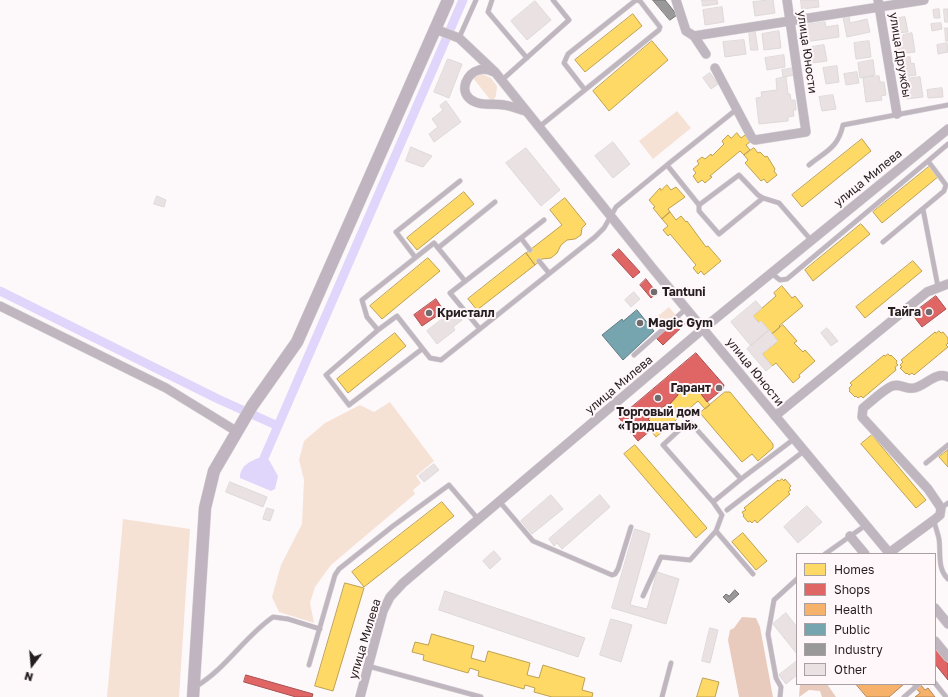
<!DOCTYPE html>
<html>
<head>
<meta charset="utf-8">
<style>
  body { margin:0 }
  #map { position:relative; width:948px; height:697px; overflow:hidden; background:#fdf9fb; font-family:"Golos Text",sans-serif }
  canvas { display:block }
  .legend { position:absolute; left:796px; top:553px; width:140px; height:132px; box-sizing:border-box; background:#fff7fa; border:1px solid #a8a0a3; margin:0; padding:5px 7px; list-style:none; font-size:12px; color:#251e20 }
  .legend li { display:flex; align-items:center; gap:8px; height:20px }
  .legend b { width:20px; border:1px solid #a8a0a3 }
  .north { position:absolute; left:12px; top:645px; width:40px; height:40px; -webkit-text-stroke:3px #fff7fa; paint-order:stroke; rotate:196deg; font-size:11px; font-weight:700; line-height:16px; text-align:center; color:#251e20 }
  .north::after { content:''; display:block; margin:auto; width:14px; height:18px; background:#251e20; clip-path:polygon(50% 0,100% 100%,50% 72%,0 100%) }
</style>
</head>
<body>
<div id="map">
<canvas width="948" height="697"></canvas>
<ul class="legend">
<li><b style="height:11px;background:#ffd966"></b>Homes</li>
<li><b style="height:11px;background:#e06666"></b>Shops</li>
<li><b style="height:11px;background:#f6b26b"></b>Health</li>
<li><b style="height:11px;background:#76a5af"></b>Public</li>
<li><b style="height:11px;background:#999"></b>Industry</li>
<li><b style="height:11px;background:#e9e1e2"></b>Other</li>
</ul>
<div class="north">N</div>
</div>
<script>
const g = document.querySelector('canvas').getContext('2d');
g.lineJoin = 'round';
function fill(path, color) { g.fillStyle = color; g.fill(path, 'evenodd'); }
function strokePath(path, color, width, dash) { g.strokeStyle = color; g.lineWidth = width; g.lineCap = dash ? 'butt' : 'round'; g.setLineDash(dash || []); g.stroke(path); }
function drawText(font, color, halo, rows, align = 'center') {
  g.font = font + ' "Golos Text",sans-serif'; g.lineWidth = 4; g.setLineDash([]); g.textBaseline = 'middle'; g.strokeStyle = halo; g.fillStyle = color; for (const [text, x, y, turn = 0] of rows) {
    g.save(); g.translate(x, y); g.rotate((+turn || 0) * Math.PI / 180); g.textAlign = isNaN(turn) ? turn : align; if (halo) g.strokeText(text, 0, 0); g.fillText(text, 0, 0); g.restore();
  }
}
fill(new Path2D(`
  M482,74L491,78L497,86L496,96L492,102L473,78Z
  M677,111L691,128L653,159L639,141Z
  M669,307L677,317L666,326L658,316Z
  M390,402L434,461L416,476L421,483L413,490L415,494L331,565L315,587L310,603L314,623L279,612L272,597L281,565L302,524L304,480L299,460L304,441L325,423L360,405L374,412Z
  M123,519L190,529L179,697H107Z`), '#f6e1d5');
fill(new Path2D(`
  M742,617L756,618L760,627L773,697H739L728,640L730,630L734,628Z
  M800,684H827L836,697H822L820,691L809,690L799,697Z`), '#e8cbbc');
fill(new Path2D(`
  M261,457L269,460L278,476L275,489L271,491L240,478C240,465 251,461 261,457Z`), '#e0d5fa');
const homes = new Path2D(`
  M633,14L642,26L585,72L575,60Z
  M652,41L668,60L609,111L593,91Z
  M737,133L741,138L745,135L750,142L746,145L750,150L744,155L740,151L710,176L712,177L705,183L702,180L698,183L693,176L696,173L693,169L699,164L697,161L702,157L705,159L711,154L712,156L724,144L722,141L728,135L731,138Z
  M862,139L871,151L802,207L792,195Z
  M754,148L758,153L760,152L765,157L767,156L775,169L774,171L777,175L767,183L764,179L761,181L745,163L748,160L744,155Z
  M930,166L939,176L882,223L873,212Z
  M667,185L671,190L676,187L685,197L668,209L670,212L662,219L653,208L655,207L649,200L660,188L661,190Z
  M464,192L474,204L417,250L407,238Z
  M565,198L586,224L582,228L581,235L575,239L567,240L561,245L557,253L551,258L542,259L535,265L526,253L562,225L550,210Z
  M670,212L676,220L681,216L686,222L687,221L706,247L708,246L721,261L704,275L701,271L698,274L693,268L696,265L670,234L668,236L663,230L668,226L662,219Z
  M861,224L870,234L813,281L805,270Z
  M526,253L535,265L477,310L468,299Z
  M428,258L440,271L382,319L370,306Z
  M913,261L922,271L865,318L856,307Z
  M782,286L792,298L795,296L803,306L779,326L780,327L772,334L761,321L759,323L753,316L776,296L774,293Z
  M783,325L797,341L794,343L803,352L805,350L815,361L799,375L800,377L793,383L776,363L772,366L762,354L778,341L772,334Z
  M939,331L941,333L943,332L948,338V343L946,345L948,347L914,375L912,373L909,375L907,373L906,374L900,368L902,367L900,365L903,362L901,360L935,332L936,333Z
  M395,333L406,346L348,393L337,379Z
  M888,354L890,356L891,355L897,361L896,363L898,365L895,367L896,370L863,398L861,396L858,398L856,396L855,397L849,391L850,390L849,388L852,385L850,383L884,355L885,356Z
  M690,385L696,391L698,390L710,405L705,409L698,401L656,437L648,427L652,423L648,419L653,415L651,413L658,407L660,409L667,404L668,406L678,395L677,393Z
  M725,392H730L773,444V448L758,461L752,454L742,462L700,413Z
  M872,435L926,500L916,508L861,444Z
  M635,445L707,528L696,538L624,454Z
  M948,450V467L939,457Z
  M782,479L784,481L785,479L791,486L789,488L791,490L788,492L790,494L757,523L755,520L752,523L750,521L748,522L743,516L744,515L742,512L746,510L744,508L778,480L779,481Z
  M442,502L454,516L364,587L352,572Z
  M743,533L767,561L756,570L732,542Z
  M345,583L364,588L333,691L315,686Z
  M432,634L474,646L471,658L485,662L488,651L530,663L527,675L539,678L543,665L585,678L582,690L593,693L592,697H552L534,692L535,688L525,685L524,689L478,676L479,671L470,668L468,673L423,660L424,655L412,652L415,642L428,645Z
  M703,678L719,682L715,697H697Z`);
fill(homes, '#ffd966');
strokePath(homes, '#bea151', 1);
const shops = new Path2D(`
  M619,249L640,272L633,278L612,255Z
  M646,279L657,293L651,298L640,285Z
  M936,296L946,309L922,327L912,314Z
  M436,299L444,311L422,326L414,315Z
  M679,317L685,324L663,345L656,338Z
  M696,353L724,385L723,389L707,402L698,390L696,391L690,385L685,389L683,387L677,393L678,395L668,406L667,404L660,409L658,407L651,413L653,415L648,419L652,423L648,427L651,430L638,441L619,418Z
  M935,648L948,664V680L935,664Z
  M246,675L313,694L312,697H296L244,682Z`);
fill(shops, '#e06666');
strokePath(shops, '#a85051', 1);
const health = new Path2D(`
  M856,684H904L889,697H867Z
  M912,684H920L925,690L928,688L935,697H915L920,693Z`);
fill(health, '#f6b26b');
strokePath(health, '#b78654', 1);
const public = new Path2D(`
  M637,310L654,331L623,360L602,335L622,319L623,321Z`);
fill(public, '#76a5af');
strokePath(public, '#5e7c84', 1);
const industry = new Path2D(`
  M653,0H665L677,15L670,20Z
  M735,590L739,594L729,603L723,597L726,594L729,596Z`);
fill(industry, '#999');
strokePath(industry, '#767475', 1);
strokePath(new Path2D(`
  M0,291L218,399L278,426
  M264,458L463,0`), '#e0d5fa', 9);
const building = new Path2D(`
  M702,0H717L718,4L703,6Z
  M773,0L775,13L755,16L753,2Z
  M801,0H818L819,7L802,9Z
  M535,1L551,20L527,40L511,21Z
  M722,7L724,22L705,25L703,10Z
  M939,9L940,18H934L933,10Z
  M944,9H948V22H945Z
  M849,16L850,23L867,19L870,32L847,37L843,17Z
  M905,17L908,32L895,33L892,19Z
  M825,22L826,27L838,25L839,37L805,42L804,32H807L806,25Z
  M941,23L942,29L932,31L931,24Z
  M945,28H948V41H946Z
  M749,31H755L758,50H751Z
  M779,31L781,48L764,50L762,34Z
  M912,33L915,52L898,54L896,39L903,38V35Z
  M744,40L746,54L725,57L723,42Z
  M869,41L871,57L856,59L854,43Z
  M947,43L948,52L938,54L937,45Z
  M824,45L827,61L812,63L810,50L812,49V47Z
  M784,55L785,67L767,70L765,58Z
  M910,57L911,64L914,63L916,75L903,77L901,58Z
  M448,59L462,64L449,98L434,92Z
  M873,60L875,75L860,78L858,63Z
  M837,66L839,82L826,84L823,68Z
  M794,68L795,75L783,77L782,70Z
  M857,72L859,83L846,85L844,74Z
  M710,73L718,84L711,89L703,78Z
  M879,76L880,82H884L886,95L881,96L882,100L866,102L863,78Z
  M786,77L788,94H790L791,100H795L796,110H793L794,116L788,117V121L759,124L756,98L762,97L761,92L777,90L776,79Z
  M920,77L923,97L907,99L905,79Z
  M942,88L943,97L928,98L927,90Z
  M833,95L836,109L822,111L819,97Z
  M446,101L461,122L434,142L429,134L438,127L432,119L443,110L440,106Z
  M613,142L630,164L613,178L595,156Z
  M411,147L432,156L423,167L406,161Z
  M526,148L560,190L541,206L506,163Z
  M157,196L166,200L164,207L154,204Z
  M634,292L640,299L631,307L625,300Z
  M756,301L762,308L753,316L759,323L761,321L769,330L751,346L731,322Z
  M454,310L462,320L453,327L455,330L437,344L427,331Z
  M827,328L838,341L831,346L821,333Z
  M769,330L778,341L762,354L772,366L766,371L747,349Z
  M434,464L439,470L424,482L419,476Z
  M230,482L267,497L263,507L226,492Z
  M551,495L563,509L532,534L521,521Z
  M600,495L610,507L562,549L557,543L554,546L549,539Z
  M807,506L822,522L798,543L784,527Z
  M267,508L274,510L270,521L263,519Z
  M635,529L650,534L630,605L647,609L657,572L679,579L666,624L612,608Z
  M494,551L501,559L490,569L483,561Z
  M445,591L585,638L578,657L439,610Z
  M786,613L797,627V654L773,624Z
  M611,619L632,625L621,662L600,655Z
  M710,628L718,630L710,663L702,661Z
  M797,661V675L786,684L779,675Z`);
fill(building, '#e9e1e2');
strokePath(building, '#ded9d9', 1);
const lane = new Path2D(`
  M492,0L488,12L527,58
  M459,38L476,0
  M502,80L569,20L553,0
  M585,90L564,63L568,54L636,0
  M539,127L659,30L660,27L640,1L636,0
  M928,161L948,144
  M667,165L737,109
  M809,165C826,151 838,148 843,125L948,105
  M699,205V211L719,234L763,198
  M923,209L938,287
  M521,238L544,220
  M438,248L495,202
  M415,257L396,232L460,181
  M539,261L549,273
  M771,273L780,280L787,279L928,161L946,185L944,191L883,242
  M479,328L450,293L521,238L530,250
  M378,330L367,317L362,300L434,243L465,281
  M422,349L349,405L326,375L378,330L397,316L430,358L441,360L595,237L604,228L616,207L667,165L699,205L739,175L758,195L763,198L779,203L811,240
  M634,355L687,308
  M926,463L948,445
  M741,479L689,421L663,445L713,502L741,479L794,439
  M499,501L533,541L612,575L615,574L618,569L631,527
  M713,502L722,515L716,531L753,574
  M941,508L948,503
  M727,510L804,451
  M934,520C935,527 938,533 939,539C941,553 937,569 948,579
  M825,554L866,525
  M643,596L661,557L690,560L716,531
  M309,665L335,575L339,569L393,526L449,485L478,519
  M368,666L481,697
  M935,683L946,697
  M195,687C226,669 244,637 273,617L288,619L320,629
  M662,697L671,663
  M780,697L781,687L776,678L768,634L774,600L797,579
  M904,697L919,684`);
const street = new Path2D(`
  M676,0L686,31L694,36L706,54
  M878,0L897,114
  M435,29L459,38L495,72L654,270L890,554
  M694,36L924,0
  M715,68L752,138L755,140L806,132L787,0
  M494,72C490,70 484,68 479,70C467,73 459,90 470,99C480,107 493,103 504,105C511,106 519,109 525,111
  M0,306L166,388L236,431
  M775,416L927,292L948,284
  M850,536L865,554
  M889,553L934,520L940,515L941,508L928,489L862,417L863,408C872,401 881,392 890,387C899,382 906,390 914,388C926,386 935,371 948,377
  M935,608L948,624
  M935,641L948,657
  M360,697L383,611L390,597L403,583L704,328L948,129`);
const secondary = new Path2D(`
  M193,697L205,508L214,471L252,406L297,342L448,0`);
strokePath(lane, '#dad7d8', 5.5);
strokePath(street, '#dad7d8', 10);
strokePath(secondary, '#dad7d8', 13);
strokePath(lane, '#c0b6c0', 4.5);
strokePath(street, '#c0b6c0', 9);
strokePath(secondary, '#bfb4bf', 12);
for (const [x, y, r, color] of [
  [654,292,4,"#716b6d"],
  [929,312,4,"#716b6d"],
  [429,313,4,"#716b6d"],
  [640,323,4,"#716b6d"],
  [719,388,4,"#716b6d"],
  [658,398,4,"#716b6d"]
]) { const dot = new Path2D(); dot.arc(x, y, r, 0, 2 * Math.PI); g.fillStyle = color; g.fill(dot); strokePath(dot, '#fff7fa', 1.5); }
drawText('12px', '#251e20', '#fff7fa', [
  ["улица Юности",807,52,82],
  ["улица Дружбы",900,55,81],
  ["улица Милева",868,178,-39],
  ["улица Юности",755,372,51],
  ["улица Милева",619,385,-40],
  ["улица Милева",365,639,-73]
]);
drawText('bold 12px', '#251e20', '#fff7fa', [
  ["Tantuni",662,292],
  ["Тайга",921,312,"right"],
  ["Кристалл",437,313],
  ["Magic Gym",648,323],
  ["Гарант",711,388,"right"],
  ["Торговый дом",658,412,"center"],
  ["«Тридцатый»",658,426,"center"]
], 'left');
</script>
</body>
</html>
